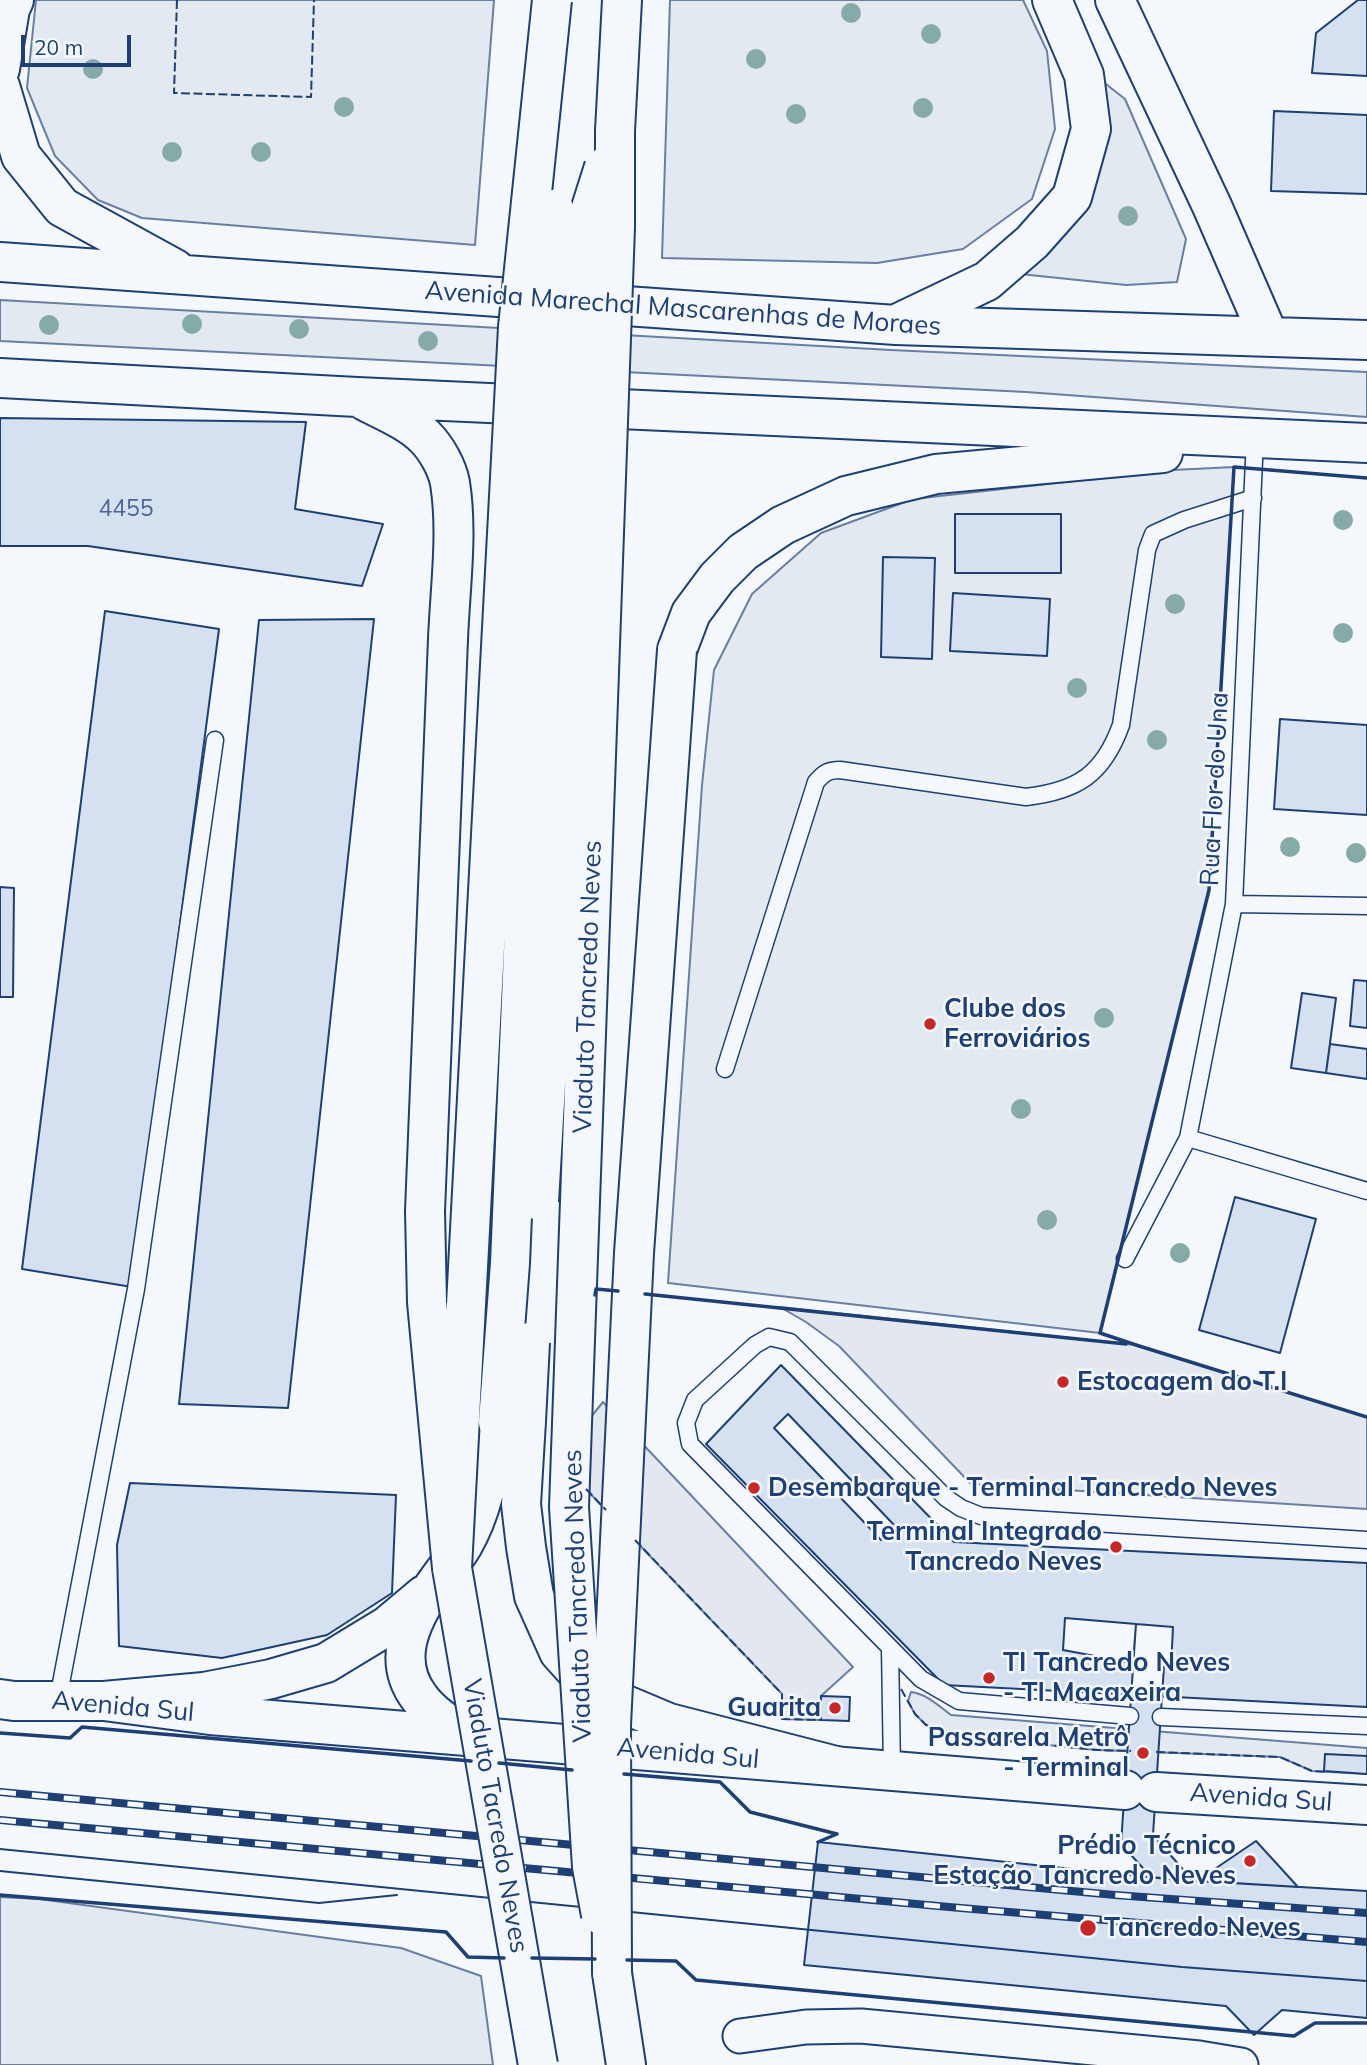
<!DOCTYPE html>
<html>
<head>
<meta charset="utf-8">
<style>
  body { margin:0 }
  #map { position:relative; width:1367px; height:2065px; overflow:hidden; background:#f4f7fb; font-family:Mulish,sans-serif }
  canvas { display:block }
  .scale { position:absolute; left:21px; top:35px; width:110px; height:32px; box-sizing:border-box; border:4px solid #1d3f73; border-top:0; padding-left:9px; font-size:21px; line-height:24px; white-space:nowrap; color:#1d3f73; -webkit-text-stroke:5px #f4f7fb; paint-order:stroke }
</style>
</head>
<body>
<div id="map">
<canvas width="1367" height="2065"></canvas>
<div class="scale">20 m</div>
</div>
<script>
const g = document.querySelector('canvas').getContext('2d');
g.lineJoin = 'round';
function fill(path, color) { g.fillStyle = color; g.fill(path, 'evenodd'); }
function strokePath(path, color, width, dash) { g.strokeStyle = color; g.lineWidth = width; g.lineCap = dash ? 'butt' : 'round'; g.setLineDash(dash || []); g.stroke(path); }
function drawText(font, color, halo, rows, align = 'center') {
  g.font = font + ' Mulish,sans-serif'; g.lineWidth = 5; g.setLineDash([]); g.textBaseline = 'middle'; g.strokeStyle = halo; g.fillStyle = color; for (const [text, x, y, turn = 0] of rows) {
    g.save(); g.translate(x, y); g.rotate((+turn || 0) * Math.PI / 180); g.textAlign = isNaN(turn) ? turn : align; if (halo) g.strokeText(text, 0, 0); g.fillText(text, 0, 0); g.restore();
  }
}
const green = new Path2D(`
  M36,0H494L475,245L142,218L98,200L55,156L27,88Z
  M670,0H1023L1047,51L1055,129L1032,199L963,249L877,263L662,258Z
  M1102,81L1125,99L1186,239L1177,282L1126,285L1020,274Z
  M0,300L891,350L1367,372V417L1026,392L0,341Z
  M1234,467L1209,890L1100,1333L668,1283L702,785L714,670L752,594L821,533L913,499L1173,470Z
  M911,1692C927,1694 939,1706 951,1715L1367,1748V1774L1312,1771L1280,1757L1097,1750L959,1736L926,1725L915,1714L908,1701Z
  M0,1897L39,1899L401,1948L481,1976L493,2065H0Z`);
fill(green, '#e3e9f0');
strokePath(green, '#687fa3', 2);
const parking = new Path2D(`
  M780,1307L1136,1345L1367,1417V1509L971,1484L839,1346L806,1322Z
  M603,1402L853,1667L821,1696V1720L782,1719V1694L557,1459Z`);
fill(parking, '#e3e8f0');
strokePath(parking, '#687fa3', 2);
const building = new Path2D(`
  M1358,0H1367V76L1312,73L1316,33Z
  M1274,111L1367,115V194L1271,191Z
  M0,418L306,422L295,509L383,524L362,586L88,546H0Z
  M955,514H1061V573H955Z
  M883,557L935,558L932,659L881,657Z
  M953,593L1050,599L1047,656L950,651Z
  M105,611L219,629L132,1287L22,1269Z
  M374,619L288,1408L179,1404L259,620Z
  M1280,719L1367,725V815L1274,809Z
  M0,887L14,888L13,997H0Z
  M1354,980L1367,981V1028L1350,1026Z
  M1302,993L1336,998L1326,1073L1291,1068Z
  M1330,1044L1367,1049V1079L1326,1073Z
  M1235,1197L1316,1219L1280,1353L1199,1330Z
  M781,1365L954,1542L1367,1563V1707L944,1685L706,1444Z
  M788,1414L895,1526L881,1540L774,1428Z
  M130,1483L396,1495L392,1593L327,1635L222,1658L119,1646L117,1545Z
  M1065,1618L1136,1624L1133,1663L1063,1650Z
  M1136,1624L1173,1627L1171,1667L1164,1666L1153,1835L1193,1881L1151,1877L1121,1844Z
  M821,1696L850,1697L849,1721L821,1720Z
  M1325,1754L1367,1756V1774L1324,1771Z
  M1256,1841L1298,1887L1197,1881Z
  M818,1842L1167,1879L1367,1891V2018L1282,2010L1254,2035L1226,2006L804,1965Z`);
fill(building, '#d5e0f0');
strokePath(building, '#1d3f73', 2);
const lane = new Path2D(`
  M1234,904L1367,906
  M725,1069L816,782C824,773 828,770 840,770L1026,797C1077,791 1103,775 1121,725L1147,550L1153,534L1184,520L1253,498
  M1188,1138L1367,1191
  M1125,1259L1188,1138L1234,904L1255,438
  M890,1648L892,1771
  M58,1699L136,1289L215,740
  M1130,1716L959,1701L921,1679L690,1444L686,1423L695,1400L755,1345L769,1337L790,1342L946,1498L961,1508L981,1516L1367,1540
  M1161,1717L1367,1726`);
const street = new Path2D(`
  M740,2036L806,2027L861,2026L1199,2058L1241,2065`);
const secondary = new Path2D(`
  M0,1699L14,1701H104L210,1715L1125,1790
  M1156,1792L1367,1805`);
const primary = new Path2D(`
  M615,131L622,0
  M526,1421L521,1504L526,1547L534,1596L559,1652L595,1692L669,1723L836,1766
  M104,1701L204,1692L271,1679L326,1663L387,1626L424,1595
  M464,1735C448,1724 430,1713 419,1697C392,1661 410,1622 432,1589C442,1574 454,1560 463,1545C485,1507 490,1464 498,1422
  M612,1973L626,2065`);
const highway = new Path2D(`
  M1115,0L1212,206L1269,337
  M0,69L10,9L14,0
  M0,86L21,156L62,207L175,269
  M0,262L896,325L1367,340
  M901,322L987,281L1032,242L1072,197L1091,129L1084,75L1052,0
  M0,378L357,397L1367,443
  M365,401C384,411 409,421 425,437C436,448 447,467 450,483C458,533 450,589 448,639
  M677,650L691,613L717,578L743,552L783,525L846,496L936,474L1163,453`);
strokePath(lane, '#1d3f73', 19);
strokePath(street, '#1d3f73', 37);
strokePath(secondary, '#1d3f73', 42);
strokePath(primary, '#1d3f73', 42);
strokePath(highway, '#1d3f73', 42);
strokePath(lane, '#f4f7fb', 16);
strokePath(street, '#f4f7fb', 33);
strokePath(secondary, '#f4f7fb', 38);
strokePath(primary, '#f4f7fb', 38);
strokePath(highway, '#f4f7fb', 38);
strokePath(new Path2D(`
  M0,1849L1182,1967L1367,1981
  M0,1871L319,1903L397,1895`), '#1d3f73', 2);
const rail = new Path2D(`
  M0,1792L1115,1895L1367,1913
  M0,1820L949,1907L1367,1942`);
strokePath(rail, '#1d3f73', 8);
strokePath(rail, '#f4f7fb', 5, [16]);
const primaryBridge = new Path2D(`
  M539,1201L557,902L584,230L604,167
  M526,1421L530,1342
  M498,1422L510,1263L554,209
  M601,1915L592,1867L569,1507L615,227V131
  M538,2065L452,1568L518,327L552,0`);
const highwayBridge = new Path2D(`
  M448,639L425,1211L427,1302L452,1568
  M612,1973L611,1725L634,1253L677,650`);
strokePath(primaryBridge, '#1d3f73', 42, []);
strokePath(highwayBridge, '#1d3f73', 42, []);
strokePath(primaryBridge, '#f4f7fb', 38);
strokePath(highwayBridge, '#f4f7fb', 38);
strokePath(new Path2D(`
  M177,0L174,93L311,97L314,0
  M586,1489L606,1510
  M635,1540L782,1694V1719L821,1720V1717
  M901,1689L915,1714L926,1725L959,1736L1097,1750L1131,1751
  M1156,1752L1280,1757L1312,1771L1328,1772`), '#1d3f73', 2, [9, 3.5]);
strokePath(new Path2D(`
  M1367,478L1234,467L1209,890L1100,1333L1136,1345L1367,1417
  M645,1294L1126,1344
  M595,1295L596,1289L618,1291
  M0,1733L70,1738L82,1727L471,1761
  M499,1763L572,1770
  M624,1774L720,1782L750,1812L837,1834L818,1842
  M0,1895L446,1932L468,1957L504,1958
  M532,1958L595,1959
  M627,1960L676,1961L696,1980L1294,2036L1315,2023H1367`), '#1d3f73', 3.5);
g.fillStyle = '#86aba6';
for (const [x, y] of [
  [851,13],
  [931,34],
  [756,59],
  [93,69],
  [344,107],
  [923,108],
  [796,114],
  [172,152],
  [261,152],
  [1128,216],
  [192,324],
  [49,325],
  [299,329],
  [428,341],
  [1343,520],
  [1175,604],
  [1343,633],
  [1077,688],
  [1157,740],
  [1290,847],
  [1356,853],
  [1104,1018],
  [1021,1109],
  [1047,1220],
  [1180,1253]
]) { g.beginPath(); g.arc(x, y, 10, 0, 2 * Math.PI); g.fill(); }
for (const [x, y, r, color] of [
  [930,1024,7,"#c62828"],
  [1063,1382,7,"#c62828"],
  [754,1488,7,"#c62828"],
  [1116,1547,7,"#c62828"],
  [989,1678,7,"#c62828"],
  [835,1708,7,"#c62828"],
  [1143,1753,7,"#c62828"],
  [1250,1861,7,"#c62828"],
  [1088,1928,9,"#c62828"]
]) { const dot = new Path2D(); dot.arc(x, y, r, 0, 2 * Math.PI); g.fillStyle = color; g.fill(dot); strokePath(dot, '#f4f7fb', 2.5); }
drawText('23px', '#4b6792', null, [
  ["4455",126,509]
]);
drawText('26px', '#1d3f73', '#f4f7fb', [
  ["Avenida Marechal Mascarenhas de Moraes",683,309,4],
  ["Rua Flor do Una",1215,789,-87],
  ["Viaduto Tancredo Neves",588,987,-88],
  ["Viaduto Tancredo Neves",578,1596,-92],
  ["Avenida Sul",123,1707,5],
  ["Avenida Sul",688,1754,5],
  ["Avenida Sul",1261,1798,4],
  ["Viaduto Tacredo Neves",495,1816,80]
]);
drawText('bold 26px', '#1d3f73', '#f4f7fb', [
  ["Clube dos",944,1009],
  ["Ferroviários",944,1039],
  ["Estocagem do T.I",1077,1382],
  ["Desembarque - Terminal Tancredo Neves",768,1488],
  ["Terminal Integrado",1102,1532,"right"],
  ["Tancredo Neves",1102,1562,"right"],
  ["TI Tancredo Neves",1003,1663],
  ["- TI Macaxeira",1003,1693],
  ["Guarita",821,1708,"right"],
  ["Passarela Metrô",1129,1738,"right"],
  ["- Terminal",1129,1768,"right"],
  ["Prédio Técnico",1236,1846,"right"],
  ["Estação Tancredo Neves",1236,1876,"right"],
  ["Tancredo Neves",1104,1928]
], 'left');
</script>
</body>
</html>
